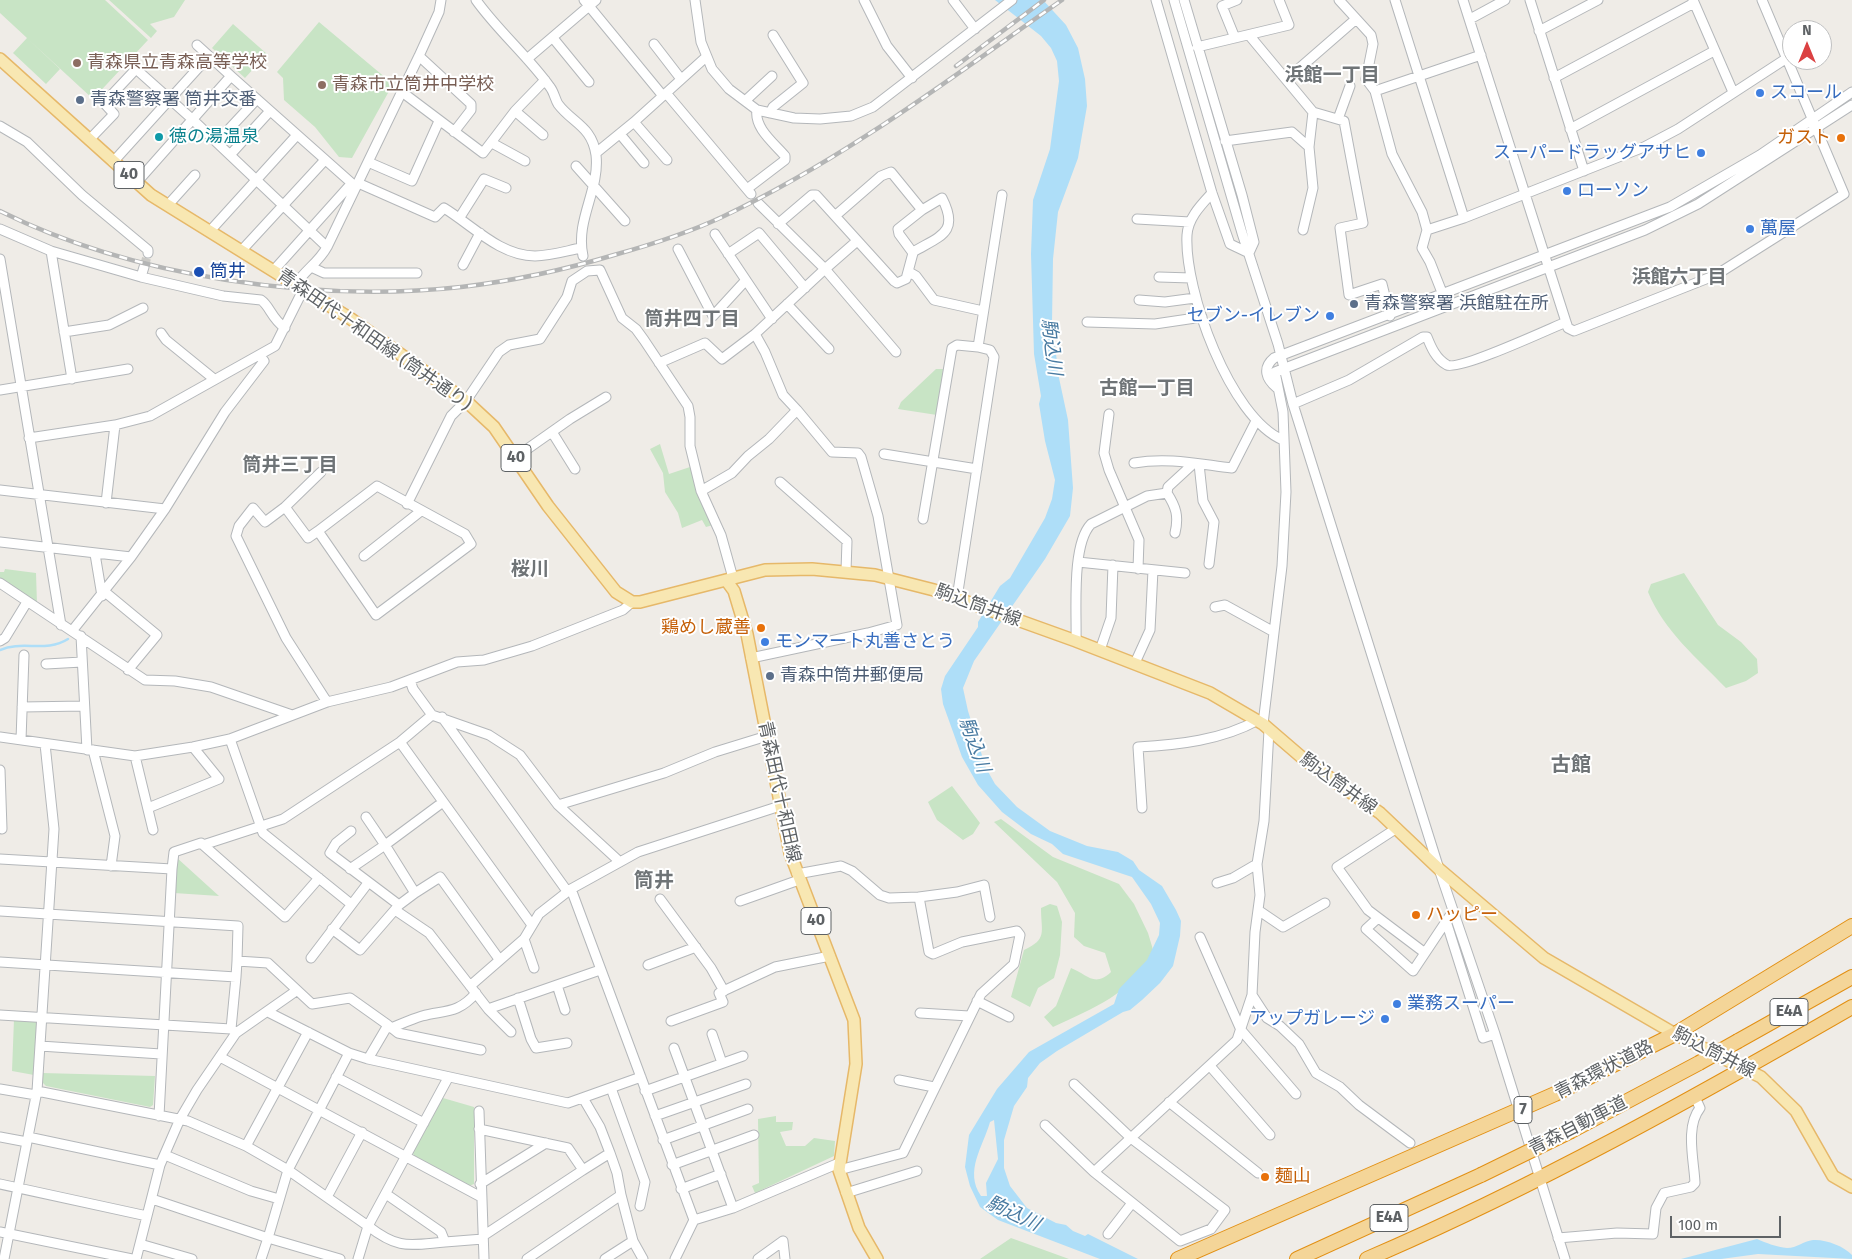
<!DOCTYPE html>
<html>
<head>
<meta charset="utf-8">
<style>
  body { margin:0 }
  #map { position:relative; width:1852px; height:1259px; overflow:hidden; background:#efece7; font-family:"Fira Sans",sans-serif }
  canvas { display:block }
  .north { position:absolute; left:1782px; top:20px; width:50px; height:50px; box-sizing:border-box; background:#fff; border:1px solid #bfc0c1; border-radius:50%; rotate:0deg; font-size:14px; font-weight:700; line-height:20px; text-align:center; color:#5e6265 }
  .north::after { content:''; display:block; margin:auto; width:18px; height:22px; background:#db4142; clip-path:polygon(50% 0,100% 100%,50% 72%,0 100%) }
  .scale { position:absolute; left:1670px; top:1216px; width:111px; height:22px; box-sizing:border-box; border:2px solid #5e6265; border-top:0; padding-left:6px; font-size:15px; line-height:18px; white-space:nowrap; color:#5e6265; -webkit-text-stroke:4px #fff; paint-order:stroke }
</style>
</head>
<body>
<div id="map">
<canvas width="1852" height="1259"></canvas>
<div class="north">N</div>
<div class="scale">100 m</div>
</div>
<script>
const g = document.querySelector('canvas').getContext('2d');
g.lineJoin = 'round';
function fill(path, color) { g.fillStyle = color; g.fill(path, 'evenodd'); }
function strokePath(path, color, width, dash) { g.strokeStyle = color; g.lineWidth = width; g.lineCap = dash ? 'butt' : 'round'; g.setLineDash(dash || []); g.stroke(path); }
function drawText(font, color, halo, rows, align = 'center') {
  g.font = font + ' "Fira Sans","Noto Sans JP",sans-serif'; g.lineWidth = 4; g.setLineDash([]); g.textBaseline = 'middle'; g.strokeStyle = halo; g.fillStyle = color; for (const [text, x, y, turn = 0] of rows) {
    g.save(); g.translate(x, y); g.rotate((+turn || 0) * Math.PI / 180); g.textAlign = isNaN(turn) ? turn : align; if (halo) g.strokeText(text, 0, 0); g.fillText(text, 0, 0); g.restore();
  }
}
fill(new Path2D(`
  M0,0H105L148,40L93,99L28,39L60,69L46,84L13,53L27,38L0,13Z
  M109,0H185L174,17L150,24L157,31L151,38Z
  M319,22L393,84L352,158L339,157L315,127L284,100L283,78L277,72Z
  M233,24L267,54L245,78L212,48Z
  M936,369H943L937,415L898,409L901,402Z
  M660,444L669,474L690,467L700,497L713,525L706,527L702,520L682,528L678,513L665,492L663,473L650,449Z
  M5,569L36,573L37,604L0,578V572H4Z
  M1684,573L1718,625L1741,642L1757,659L1758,673L1746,681L1726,688C1697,658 1664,631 1648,592L1651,584Z
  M952,786L980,823L973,834L963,840L937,820L928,802Z
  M1001,819L1053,857L1119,884L1134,904L1148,933L1154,953C1132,993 1094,1008 1053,1027L1044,1017L1056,1006L1071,968C1087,974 1094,988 1111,972L1105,953L1084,946L1074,937L1075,913L1057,882L994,822Z
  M176,857L219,896L174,893Z
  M1050,904L1057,906L1062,922L1060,955L1054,978L1038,988L1030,1007L1011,997L1024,950C1048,939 1041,932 1041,908Z
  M14,1019L34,1020L38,1024L34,1075L12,1071Z
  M42,1073L155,1076L153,1105L150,1107L46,1086L42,1082Z
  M443,1098L474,1107V1184L469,1186L414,1156L412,1151Z
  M776,1116V1122H793L792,1130L780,1132L786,1146H805L814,1138L835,1141L834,1156L755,1193L752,1186L759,1183L758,1119Z
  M1011,1238L1069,1259H980Z`), '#c8e4c5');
fill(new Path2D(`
  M995,0H1043L1066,25L1078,48L1085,79L1087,106L1078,158L1058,212L1053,259L1052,322L1059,378L1068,420L1073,488L1070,516L1045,559L974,661L963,688L968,711L986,768L995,784L1017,807L1050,831L1087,846L1118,852L1133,861L1139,870L1162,886L1176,910L1181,921L1180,936L1173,966L1160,983L1142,1000L1130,1010L1123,1012L1057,1051L1040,1063L1028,1078L1027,1087L1014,1106L1004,1140V1168L1010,1186L1027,1208L1056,1223L1066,1225L1073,1231L1085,1236L1088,1234L1138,1259H1100L998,1220L980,1207L970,1186L965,1167L969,1135L997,1089L1029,1052L1114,1004L1119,989L1147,960L1159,935L1160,923L1151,904L1132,877L1063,854L1052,844L1031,834L1002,812L978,785L962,757L943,704L941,689L945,676L978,627V622L1000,586L1010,578L1045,518L1052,499L1055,480L1045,441L1039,404L1041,396L1034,354L1031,254L1033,200L1050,149L1059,81L1057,61L1051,48L1041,36ZM994,1120L998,1159L986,1183L987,1196H981C964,1171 983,1147 990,1122Z
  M1757,1239C1766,1243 1777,1247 1787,1248C1797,1248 1803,1241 1813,1240C1825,1239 1844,1246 1852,1255V1259L1758,1254L1721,1259H1681Z`), '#aedef8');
strokePath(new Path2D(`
  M0,650C22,640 46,653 68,639`), '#aedef8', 2.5);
strokePath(new Path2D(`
  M144,267L148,253`), '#cbcac6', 9, [9, 4.5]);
const minor = new Path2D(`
  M476,0C498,31 528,56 550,87C554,92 555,99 558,104C572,123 592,126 596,155C600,190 575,220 583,256
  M584,0L663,96
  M695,0L701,42L712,69L729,89L757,110L794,118L820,119L851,116L873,107L1012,0
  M864,0L887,46L912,78
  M953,0L975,29
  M1156,0L1212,193L1230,244L1249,253L1254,242L1242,195L1184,0
  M1174,0L1242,233L1278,344L1293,404L1439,869L1495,1034L1565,1259
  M1339,0L1371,35L1373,44L1366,79L1375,91L1392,154L1422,212L1427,230L1422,248L1430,262L1443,295
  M1395,0L1464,218
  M1463,0L1566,322L1568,328L1574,331L1716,275L1844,194L1762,0
  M1530,0L1584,171
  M1693,0L1733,92
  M1470,19L1505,0
  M1539,31L1598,0
  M1249,35L1313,112L1309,147L1313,188L1303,230
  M553,38L589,82
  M1235,38L1222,6L1237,0
  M654,44L681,79
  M197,45L231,76
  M1197,47L1289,25L1279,0
  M419,56L471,104V110L454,132
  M527,59L596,0
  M1554,78L1694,3
  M1287,79L1356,19
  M1375,91L1481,55
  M402,92L483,153L515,111L545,80
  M666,93L751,194
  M745,101L772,76
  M515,111L543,135
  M1313,112L1344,121L1363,223L1340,228L1349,295L1382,284L1390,316
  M770,113L773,107L803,83L773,35
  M1338,119L1350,86
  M634,122L667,160
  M0,126L27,142L82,195L148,250V253
  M1570,129L1714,51
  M620,134L644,163
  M89,140L114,114L104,103L136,69L192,119L327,247
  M1225,141L1292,132L1309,147
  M217,142L257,99
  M492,143L525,161
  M596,153L634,122L706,57
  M230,155L270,111
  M113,162L209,56
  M368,162L412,181L439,121
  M576,166L625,221
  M137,182L231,76L356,187
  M358,183L435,217L444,208C472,225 500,256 535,256C550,256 566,251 581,248
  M747,189L785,160V156C774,143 754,128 757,110
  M1212,193C1201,205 1188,218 1187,235C1184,290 1230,418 1283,440
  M168,205L195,175
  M460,217L484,179L506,188
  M1137,219L1190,222
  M778,224L812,195H816L894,281L897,283L906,279L913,253L899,234L898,229L922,210L891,172L881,176L835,216
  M0,229L51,251L141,277L223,296L261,300C270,306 271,318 285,328
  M1427,230L1464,218L1644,147L1678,129L1787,58
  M210,231L297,135
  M715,234L772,319
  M857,241L825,269L896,352
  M678,249L713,316L746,280
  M242,250L324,161
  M51,251L72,379
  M913,252C940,236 960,233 942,198L922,210
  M728,254L759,233L805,288
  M0,259L61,625
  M463,265L480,233
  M311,267L324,273H417
  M274,270L351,184
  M909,272L916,276L934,300L983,311
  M141,277L144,267
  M1159,277L1191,278
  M296,284C305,270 319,262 327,247L419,56L439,12L441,0
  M1139,300L1165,302L1195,298
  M787,304L829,349
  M1087,322L1155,324L1202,317
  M64,332L109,325L143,308
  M161,333L166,340L214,379
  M659,363L705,343L722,359L755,334
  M1277,388C1266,379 1262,368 1274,358L1670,207L1760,155L1852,92
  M0,390L128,369
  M1293,404L1349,380L1423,337H1427C1431,347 1436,359 1447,365C1459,371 1549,329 1566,322
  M1109,414L1104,453L1109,470L1139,540L1138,569
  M552,432L575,469
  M29,438L115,425L150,416L275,346L304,288
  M884,454L977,469
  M516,457L570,419L606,397
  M1134,463C1168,457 1198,464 1232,468L1256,421
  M1199,464L1203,501L1214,522L1209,564
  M321,472L285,507L265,522L253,508L239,526L236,536L286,638L327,702
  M780,482L847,541L846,571
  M0,490L165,509
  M701,491L732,473L748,456L769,439L797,410L783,395L765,352L755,334L825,269L758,203
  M1167,493L1168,487L1193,464
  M106,503L115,425
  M407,504L451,416L466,401L499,352L509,345L540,339L567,297L572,281L587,271L600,270L622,318L636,329L644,340L688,406L690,417V446L701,491L721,535L733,578
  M285,507L308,538L318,531L376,615L471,544L465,534L377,486L318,531
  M923,519L952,348L957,345L978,347
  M0,542L131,557
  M95,554L102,596
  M364,556L421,511
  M1078,562L1185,573
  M0,583L145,680L175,681L211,687L292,715
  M105,592L157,635L128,670
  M957,598L994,357L990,350L978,347L1002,195
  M1215,607L1225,605L1274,632
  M72,631L131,557L165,509L225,412L264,361L259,355
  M81,636L87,750
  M0,641L5,638L27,602
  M1076,641C1077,612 1071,545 1091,524L1147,496L1167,493C1176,507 1179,516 1175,533
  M1100,650L1111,618L1113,565
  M751,658L868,633L897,625L878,516L861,457L858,453L832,452L797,410
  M1135,663L1150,630L1153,570
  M46,664L82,662
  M410,680L413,689L432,715L489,735L520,755L558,805L620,862
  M22,707L84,706
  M442,717L567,891
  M1263,724L1282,566L1286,492L1283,412L1275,372L1645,230L1698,204L1852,105
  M0,737L135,756L193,747L230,739L327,702L391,687L457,662L484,660L532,646L623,610L632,602
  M230,739L263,833L351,904
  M21,740L24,655
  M400,742L532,925
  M93,750L115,836L111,866
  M135,756L153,830
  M0,770L2,829
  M558,805L664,773L715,752L767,736
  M148,808L219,779L193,747
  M1142,808L1138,747C1178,745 1222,740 1258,720
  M366,817L385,845L443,802
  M1397,828L1337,867L1368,910L1425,953
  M351,831L336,843L330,853L399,905
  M203,845L283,819L400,742L432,715
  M0,859L172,869L159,1116
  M172,869L174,852L201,843L285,917L319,878
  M350,869L385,845L415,893L440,877L499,959
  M797,874L841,866L852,871L880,895L889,898L919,897
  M1217,883L1233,878L1257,864
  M571,889L694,1220
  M660,899L711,968L724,991
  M740,901L799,880
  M395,910L429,933L488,1009L511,1032
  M1258,910L1283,927L1325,903
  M0,911L238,926L237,961
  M1378,918L1366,929L1413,971L1453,911
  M1446,921L1483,1038L1495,1034
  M332,929L360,950L399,905L415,893
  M1200,937L1241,1030L1296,1094
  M524,939L534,968
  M311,958L368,883
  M0,962L236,977L231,1029
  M648,965L696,947
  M236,977L237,961L268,963L312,1004L350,998L388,1025
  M557,985L565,1010
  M470,986L524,939L539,914L571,889L638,852L780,806
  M1252,995L1267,1018L1280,1026L1299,1044L1316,1073L1340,1087L1359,1105L1410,1143
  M518,998L531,1039L536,1048L567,1043
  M977,1001L1009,1017
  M488,1009L600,970
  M268,1012L349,1053L368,1059L568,1103L641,1077
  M920,1013L969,1016
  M0,1015L231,1029L236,1032
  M671,1021L723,1002L719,993L775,967L830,956
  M391,1028C401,1024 412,1019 422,1016C445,1010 458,1014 476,993
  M712,1034L722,1063
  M40,1046L161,1054
  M674,1048L733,1208
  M220,1057L481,1197
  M368,1059L388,1025L398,1033L481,1050
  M1210,1066L1270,1135
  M336,1077L424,1123
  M899,1080L934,1087
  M1074,1084L1132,1139L1225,1210L1211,1229L1180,1241L1094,1172L1237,1040L1252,995L1255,932L1260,895L1257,864L1264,821L1269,730
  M611,1088L645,1182L640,1206
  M0,1089L36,1095
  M37,1091L188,1121L246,1146L288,1170L368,1226L448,1078
  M645,1091L743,1056
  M1169,1102L1258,1173
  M479,1111L484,1259
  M655,1116L746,1084
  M1045,1125L1094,1172
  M479,1129L568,1148L583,1170L610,1153L600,1127L583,1098
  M0,1137L27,1142
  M28,1137L160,1165
  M663,1140L748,1109
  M246,1146L308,1032
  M610,1153L617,1173L621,1195
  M165,1155L251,1191L279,1199
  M672,1165L754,1135
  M839,1170L903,1153L981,994L1014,964L1020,935L1017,931L962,942L933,954L929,952L919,897L957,892L984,885L990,917
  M0,1184L147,1216
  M480,1184L546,1143
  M681,1189L721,1174
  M846,1193L917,1171
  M386,1194L441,1232L445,1242L483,1239
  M327,1197L362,1132
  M152,1199L268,1238L288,1170L349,1053
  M694,1220L733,1208L839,1163
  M0,1232L132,1259
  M1108,1234L1132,1203
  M483,1236L583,1170
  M1558,1238L1617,1233L1653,1234L1656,1208L1664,1193L1691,1187L1695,1183C1694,1160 1685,1127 1700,1108L1695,1097
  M633,1241L643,1259
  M140,1244L192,1259
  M4,1259L37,1091L54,829L45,744
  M136,1259L160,1165L180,1119L197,1090L236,1033L296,991
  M261,1259L268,1238L340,1259
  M358,1259L368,1226C399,1250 409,1245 445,1242
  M527,1259L621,1195L633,1241L605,1259
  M675,1259L694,1220
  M758,1259L783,1241L785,1259`);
const major = new Path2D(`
  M0,59L151,195L351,319L466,401L494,427L548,506L616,592L632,602H640L765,570L812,569L875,575L934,590L1076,641L1210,693L1263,724L1306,761L1380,813L1439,869L1544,958L1675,1034L1761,1077L1796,1111L1833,1176L1852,1187
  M726,580L734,591L747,634L790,853L854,1020L856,1064L839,1170L859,1228L877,1259`);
const highway = new Path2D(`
  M1738,1041L1852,977
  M1571,1131L1699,1063
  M1178,1259L1555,1094L1675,1034L1852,926
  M1297,1259L1481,1175
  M1367,1259C1535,1187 1694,1098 1852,1007`);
strokePath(minor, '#b4b7ba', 11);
strokePath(major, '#e6b869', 14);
strokePath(highway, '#e29014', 16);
strokePath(minor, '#fff', 9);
strokePath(major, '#f8e7b2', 11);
strokePath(highway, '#f4d598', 14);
const rail = new Path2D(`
  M956,66L1044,0
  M0,211C132,277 315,303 461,287C513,281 564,270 614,255C650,245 688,233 722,217C845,159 952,77 1062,0`);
strokePath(rail, '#b4b5b5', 4.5);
strokePath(rail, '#fff', 2.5, [8]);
const highwayBridge = new Path2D(`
  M1699,1063L1738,1041
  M1481,1175L1571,1131`);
strokePath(highwayBridge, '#e29014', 16, []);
strokePath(highwayBridge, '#f4d598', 14);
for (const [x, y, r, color] of [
  [77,63,5,"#8d6e63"],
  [322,85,5,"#8d6e63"],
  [1760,93,5,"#3f7fe0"],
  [80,100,5,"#5c6f8a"],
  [159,137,5,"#0f9aa8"],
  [1841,138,5,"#e8710a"],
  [1701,153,5,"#3f7fe0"],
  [1567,191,5,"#3f7fe0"],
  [1750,229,5,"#3f7fe0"],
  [199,272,6,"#1a4fb4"],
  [1354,304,5,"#5c6f8a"],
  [1330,316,5,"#3f7fe0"],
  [761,628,5,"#e8710a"],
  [765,642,5,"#3f7fe0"],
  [770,676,5,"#5c6f8a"],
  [1416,915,5,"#e8710a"],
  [1397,1004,5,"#3f7fe0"],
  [1385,1019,5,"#3f7fe0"],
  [1265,1177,5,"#e8710a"]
]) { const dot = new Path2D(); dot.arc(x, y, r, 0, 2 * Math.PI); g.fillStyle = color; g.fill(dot); strokePath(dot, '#fff', 2); }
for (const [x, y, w] of [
  [129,175,30],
  [516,458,30],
  [816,921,30],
  [1789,1012,38],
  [1523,1110,18],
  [1389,1218,38]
]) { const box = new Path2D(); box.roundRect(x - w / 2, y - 13.5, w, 27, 4); g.fillStyle = '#fff'; g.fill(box); strokePath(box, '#5e6265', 1); }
drawText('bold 16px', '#5e6265', null, [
  ["40",129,175],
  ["40",516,458],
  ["40",816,921],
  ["E4A",1789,1012],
  ["7",1523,1110],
  ["E4A",1389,1218]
]);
drawText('18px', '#785e54', '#fff', [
  ["青森県立青森高等学校",87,63],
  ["青森市立筒井中学校",332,85]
], 'left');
drawText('18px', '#366cbe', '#fff', [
  ["スコール",1770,93],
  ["スーパードラッグアサヒ",1691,153,"right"],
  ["ローソン",1577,191],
  ["萬屋",1760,229],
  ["セブン-イレブン",1320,316,"right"],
  ["モンマート丸善さとう",775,642],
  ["業務スーパー",1407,1004],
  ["アップガレージ",1375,1019,"right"]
], 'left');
drawText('18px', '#4e5e75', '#fff', [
  ["青森警察署 筒井交番",90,100],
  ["青森警察署 浜館駐在所",1364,304],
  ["青森中筒井郵便局",780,676]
], 'left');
drawText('18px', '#0d838f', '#fff', [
  ["徳の湯温泉",169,137]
], 'left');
drawText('18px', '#c56008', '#fff', [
  ["ガスト",1831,138],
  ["鶏めし蔵善",751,628],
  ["ハッピー",1426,915,"left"],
  ["麺山",1275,1177,"left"]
], 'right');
drawText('18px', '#164399', '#fff', [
  ["筒井",210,272]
], 'left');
drawText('18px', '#5e6265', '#fff', [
  ["青森田代十和田線 (筒井通り)",374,340,35],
  ["駒込筒井線",978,606,20],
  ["駒込筒井線",1338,784,36],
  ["青森田代十和田線",779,792,78],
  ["駒込筒井線",1714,1053,27],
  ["青森環状道路",1604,1070,-27],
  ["青森自動車道",1578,1126,-27]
]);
drawText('bold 19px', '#6f7477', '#fff', [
  ["浜館一丁目",1332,76],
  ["浜館六丁目",1679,278],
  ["筒井四丁目",692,320],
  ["古館一丁目",1147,389],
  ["筒井三丁目",290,466],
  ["桜川",530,570]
]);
drawText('italic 19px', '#487aa1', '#fff', [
  ["駒込川",1051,347,83],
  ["駒込川",974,745,70],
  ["駒込川",1013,1214,25]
]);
drawText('bold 20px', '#6f7477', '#fff', [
  ["古館",1571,765],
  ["筒井",654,881]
]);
</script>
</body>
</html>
